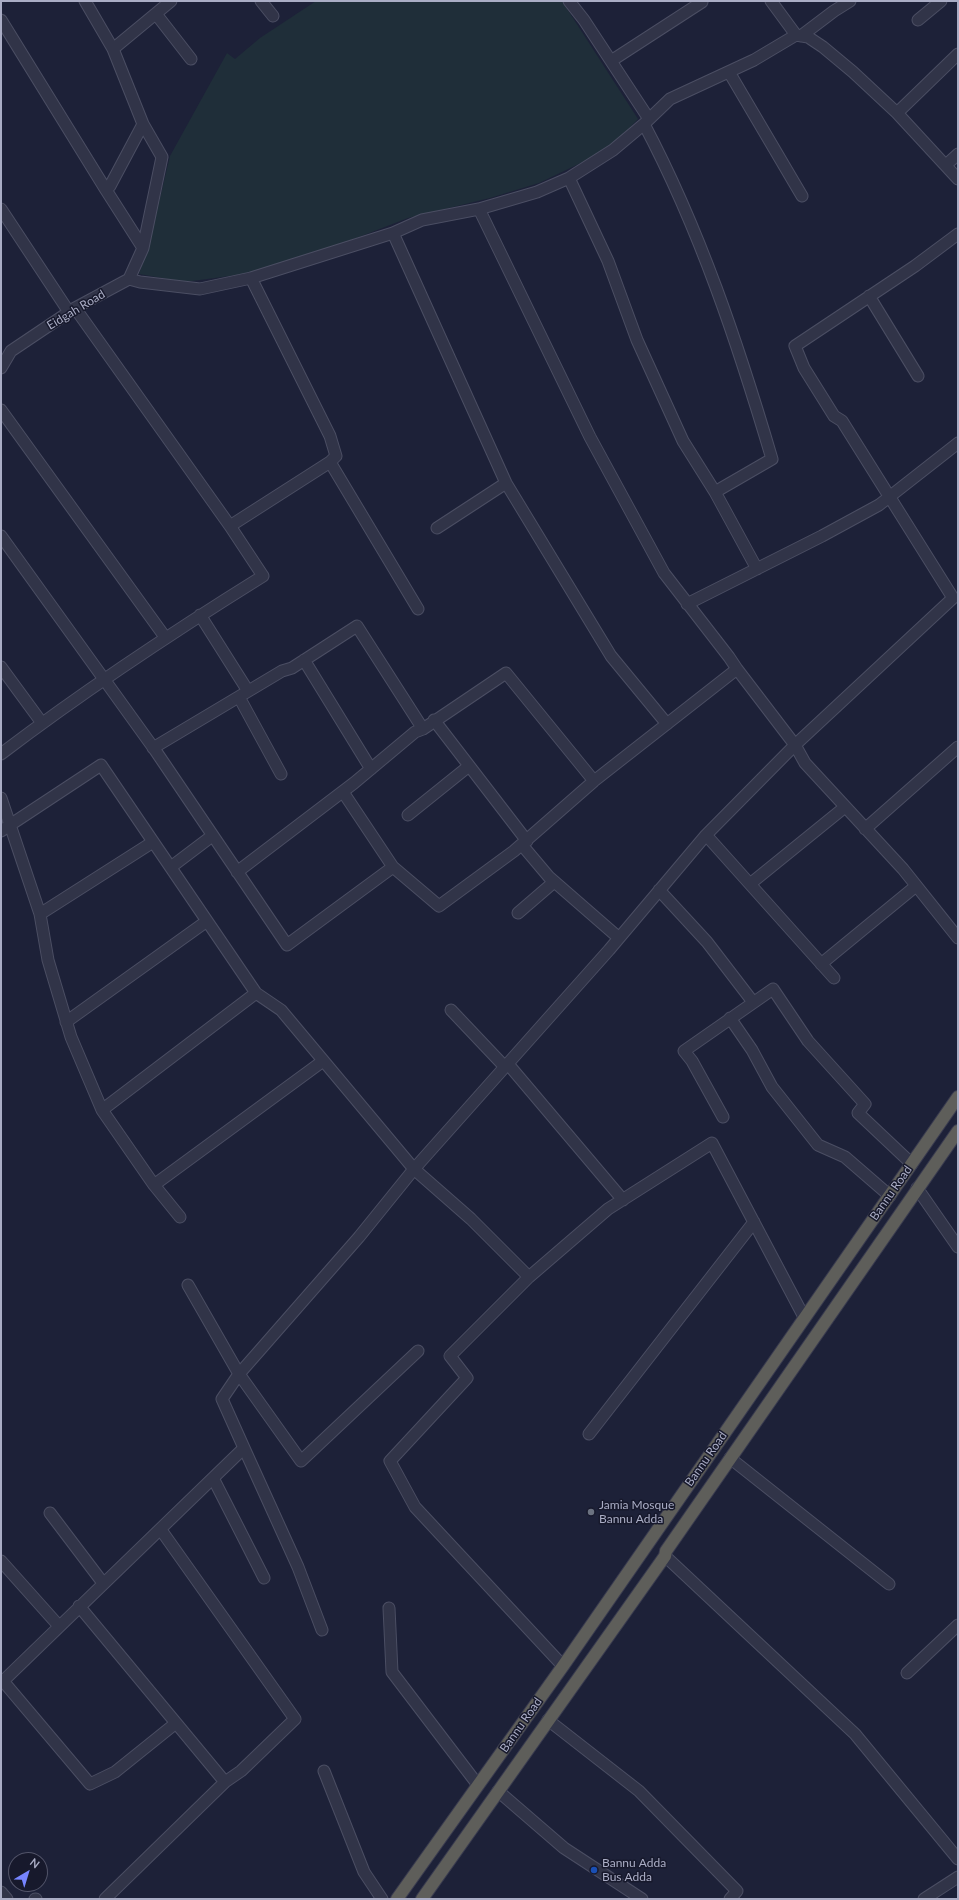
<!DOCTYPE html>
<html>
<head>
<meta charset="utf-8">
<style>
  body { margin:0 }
  #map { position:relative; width:959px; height:1900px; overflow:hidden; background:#1d2138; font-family:Lato,sans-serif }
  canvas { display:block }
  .frame { position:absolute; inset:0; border:2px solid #aaadc5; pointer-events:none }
  .north { position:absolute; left:8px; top:1852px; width:40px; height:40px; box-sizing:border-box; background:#17192c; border:1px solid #525469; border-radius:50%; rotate:38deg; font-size:11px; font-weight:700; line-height:16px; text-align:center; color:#aaadc5 }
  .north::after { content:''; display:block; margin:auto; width:14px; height:18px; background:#7684ff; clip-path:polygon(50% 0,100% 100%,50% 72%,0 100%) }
</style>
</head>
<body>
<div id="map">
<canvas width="959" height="1900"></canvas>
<div class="frame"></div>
<div class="north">N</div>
</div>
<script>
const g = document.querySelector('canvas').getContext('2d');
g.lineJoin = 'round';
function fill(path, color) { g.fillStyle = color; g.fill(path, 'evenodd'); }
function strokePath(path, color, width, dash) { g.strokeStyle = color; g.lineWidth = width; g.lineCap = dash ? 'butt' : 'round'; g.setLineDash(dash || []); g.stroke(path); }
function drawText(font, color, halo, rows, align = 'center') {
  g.font = font + ' Lato,sans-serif'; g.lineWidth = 3; g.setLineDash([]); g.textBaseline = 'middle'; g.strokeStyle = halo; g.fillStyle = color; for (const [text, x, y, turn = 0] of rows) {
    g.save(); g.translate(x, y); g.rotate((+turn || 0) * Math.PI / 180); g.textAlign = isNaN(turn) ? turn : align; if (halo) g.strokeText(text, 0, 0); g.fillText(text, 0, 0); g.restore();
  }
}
fill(new Path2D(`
  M316,1H562L638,119L619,139L587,160L539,183L490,198L408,218L328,249L285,263L245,274L185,282L139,274L149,244L170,156L227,53L235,59L260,38Z`), '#1f2e39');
const minor = new Path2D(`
  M85,1L113,49
  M261,1L273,16
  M569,1L584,20L649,119
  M771,1L796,35
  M156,14L191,59
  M1,20L106,190
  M918,20L941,1
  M801,36L834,11L850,1
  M611,61L702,2
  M729,72L802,196
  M897,113L958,54
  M644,124C700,230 738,344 772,459L715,492
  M946,165L958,154
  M569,178L608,261L637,340L683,441L715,492L757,569
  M1,209L69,312
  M479,209L590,437L664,573L729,657L737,669
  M393,233L506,483L611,656L667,724
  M958,234L915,266L795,346L804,368L834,416L842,421L953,598L795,745L805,763L903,869L958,938
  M143,248L106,190L110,186L143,124L113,49L171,1
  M129,279L140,282L200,289L251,278L393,233L422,220L479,209L537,192L569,178L613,150L644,124L670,99L754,60L796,35L808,37L823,47L853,72L897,113L958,179
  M869,296L918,376
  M1,368L11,351L75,308L129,279L143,248L162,157L143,124
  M1,410L165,637
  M330,462L418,609
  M230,526L330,462L336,456L330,436L251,278
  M437,528L506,483
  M1,536L155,750L287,945L393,867L439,906L514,851L594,781L737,669L795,745L706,835L609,950L414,1169L359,1237L239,1374L222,1399L244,1448L1,1683
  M687,604L822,536L879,505L958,443
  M200,615L248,691
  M304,660L371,769
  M1,667L42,723
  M239,697L281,774
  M434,720L527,841
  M153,748L282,671L292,668L357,626L423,729
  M1,754C85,690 173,632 263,576L230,526L75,308
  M343,792L393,867
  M1,798L40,914L48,960L71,1037L102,1110L256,993
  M408,815L469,766
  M865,829L958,747
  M1,831L101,765L256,993L281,1010L414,1169L471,1219L529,1277L608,1209L712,1143L804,1317
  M706,835L834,978
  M522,845L549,877L619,938
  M171,867L212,836
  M237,872L354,783L415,732L423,729L506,673L594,781
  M750,884L845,807
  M659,890L707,942L753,1002
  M518,913L554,882
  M40,914L153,842
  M821,964L916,886
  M451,1010L505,1067
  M730,1018L752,1050L772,1087L818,1145L845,1157L890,1196
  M66,1022L207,921
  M508,1064L623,1200
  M102,1110L154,1185L180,1217
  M723,1117L692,1061L684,1051L773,989L808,1041L865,1104L858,1113L912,1164
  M154,1185L323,1061
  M917,1188L958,1247
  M529,1277L450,1356L467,1378L390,1461L415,1507L563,1666
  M188,1285L239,1374L301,1461L418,1351
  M589,1434L754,1222
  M244,1448L298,1567L322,1630
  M730,1458L889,1584
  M213,1478L264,1578
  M50,1513L103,1583
  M665,1556L855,1734L958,1859
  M1,1561L59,1626
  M79,1606L225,1782
  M389,1608L392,1672L478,1785
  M907,1673L958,1625
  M3,1681L90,1784L115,1772L176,1723
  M548,1720L639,1791L737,1891L730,1899
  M324,1771L364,1872L382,1899
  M498,1791L564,1848L642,1899
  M1,1892L7,1899
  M35,1899H36
  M105,1899L225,1782L241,1771L295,1719L161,1530
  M924,1899L958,1877`);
const trunk = new Path2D(`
  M397,1899L563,1666L958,1097
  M422,1899L665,1556L666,1551L958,1131`);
strokePath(minor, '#4b4e63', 13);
strokePath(trunk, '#393b4f', 14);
strokePath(minor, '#313448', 11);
strokePath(trunk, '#5e5e5a', 12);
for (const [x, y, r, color] of [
  [591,1512,4,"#6b7280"],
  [594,1870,4,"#1a4fb4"]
]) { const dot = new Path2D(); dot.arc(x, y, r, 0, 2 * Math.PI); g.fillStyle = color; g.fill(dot); strokePath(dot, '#17192c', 1.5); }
drawText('12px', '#aaadc5', '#17192c', [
  ["Eidgah Road",76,310,-31],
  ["Bannu Road",891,1193,-55],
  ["Bannu Road",706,1459,-55],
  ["Bannu Road",521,1725,-55]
]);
drawText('12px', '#aaadc5', '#17192c', [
  ["Jamia Mosque",599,1505],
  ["Bannu Adda",599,1519],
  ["Bannu Adda",602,1863],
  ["Bus Adda",602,1877]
], 'left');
</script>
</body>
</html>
